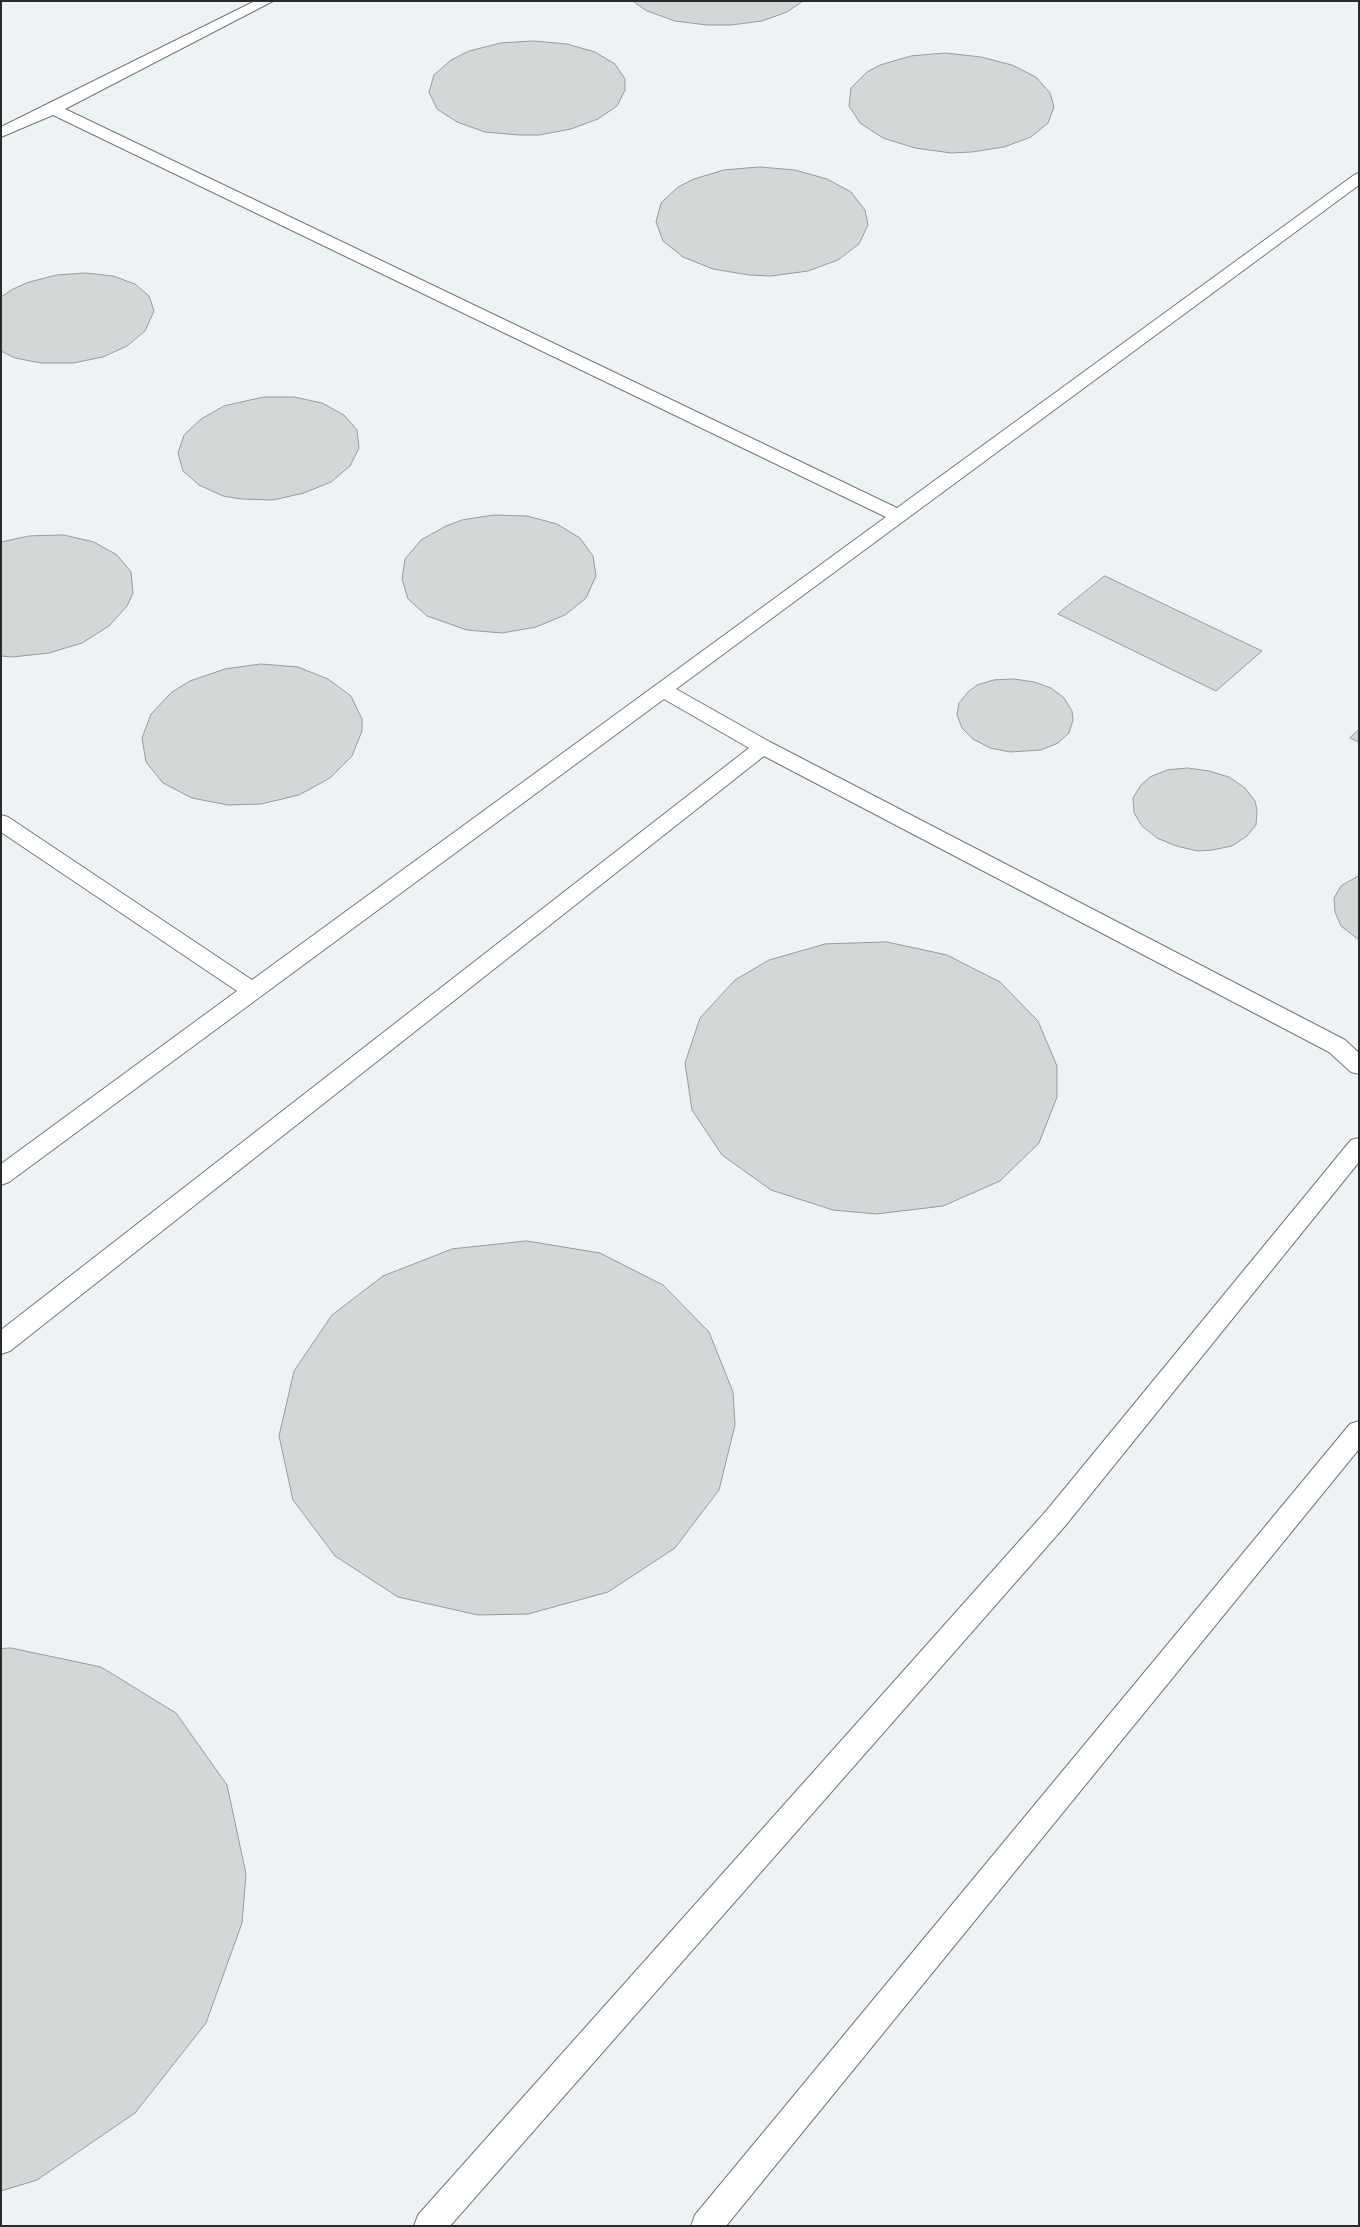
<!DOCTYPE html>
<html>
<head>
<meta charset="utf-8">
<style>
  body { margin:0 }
  #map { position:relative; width:1360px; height:2227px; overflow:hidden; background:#edf3f4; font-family:"Space Grotesk",sans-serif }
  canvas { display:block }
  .frame { position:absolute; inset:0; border:2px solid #292b2b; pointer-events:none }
</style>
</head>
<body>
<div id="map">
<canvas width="1360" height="2227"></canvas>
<div class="frame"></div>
</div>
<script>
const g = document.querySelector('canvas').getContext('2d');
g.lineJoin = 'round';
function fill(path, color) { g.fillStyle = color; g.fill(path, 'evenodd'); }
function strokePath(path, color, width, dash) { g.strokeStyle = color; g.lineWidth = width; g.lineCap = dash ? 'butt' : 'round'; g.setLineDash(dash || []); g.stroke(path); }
const building = new Path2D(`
  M633,1H803L787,12L762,21L731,25H707L675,21L647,11Z
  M534,41L567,44L595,52L615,64L625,79V90L617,106L598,119L571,129L539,135H519L485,132L457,122L437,109L429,92L434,75L451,60L469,51L501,43Z
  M946,53L981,57L1012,65L1036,77L1050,93L1054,107L1048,123L1031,137L1004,147L972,152L951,153L915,148L883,138L860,123L849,106L851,88L867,72L880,65L911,56Z
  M760,167L795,170L827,179L851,192L865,210L868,225L859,244L838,260L808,271L771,276L749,275L713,269L683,257L663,241L656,222L661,203L678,187L694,179L724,170Z
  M86,273L113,276L135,284L149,296L154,311L145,331L127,346L103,357L73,363H41L15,358L1,351V297L13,289L29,282L57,275Z
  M264,397H294L322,403L344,415L357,430L359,448L350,466L331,482L304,493L273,500L241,499L223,496L199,485L183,471L178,453L184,435L201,419L224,406Z
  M494,515L527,516L557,524L580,538L593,556L596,576L586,598L565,615L536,627L502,633L467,630L427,616L408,599L402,579L405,559L421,540L446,526L462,520Z
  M64,535L94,542L117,555L131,572L133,593L127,606L109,626L82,643L49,653L12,657L1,656V542L29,536Z
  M1105,576L1262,651L1216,691L1058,614Z
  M261,664L298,667L328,679L351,696L362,719V731L352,756L330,778L299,795L261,804L228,805L192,798L163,783L146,762L142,738L151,714L172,692L190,681L225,669Z
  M1014,679L1034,682L1051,688L1064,698L1072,711L1073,720L1069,733L1058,743L1041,750L1010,752L990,748L973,739L962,728L957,715L959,703L968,692L977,685L994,680Z
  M1359,730V742L1350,738Z
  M1188,768L1209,771L1229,777L1245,788L1255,801L1257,810L1256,825L1247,836L1232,846L1212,850L1198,851L1176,846L1157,838L1142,826L1134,813L1133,798L1141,785L1150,777L1167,770Z
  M1359,876V940L1341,926L1335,912L1334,898L1341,886Z
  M887,942L947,955L1000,982L1038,1021L1057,1066V1097L1039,1143L1000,1181L943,1206L876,1214L833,1210L771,1190L722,1155L692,1110L685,1063L700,1018L735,980L769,960L825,944Z
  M527,1241L600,1253L663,1285L709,1332L733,1392L735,1425L719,1490L675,1548L608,1592L528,1614L478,1615L398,1597L335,1556L293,1500L279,1436L294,1371L332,1315L383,1276L452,1249Z
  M11,1648L101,1667L176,1713L227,1785L246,1874L242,1923L206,2023L135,2113L37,2180L1,2191V1649Z`);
fill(building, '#d2d8d8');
strokePath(building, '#959a9a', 1);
const lane = new Path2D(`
  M255,1H273L65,109L897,508L1354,175L1359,173V185L676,689L770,742L1345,1040L1359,1053V1074L1351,1072L1329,1052L764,756L10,1351L1,1354V1330L749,748L664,699L9,1182L1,1185V1164L237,991L1,832V815L8,817L252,980L886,517L53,115L1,137V127Z
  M1359,1138V1162L1065,1526L450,2226H414L418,2215L1047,1510L1351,1140Z
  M1359,1421V1449L726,2226H691L695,2215L1350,1424Z`);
strokePath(lane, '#727777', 2);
fill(lane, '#fff');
</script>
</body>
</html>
